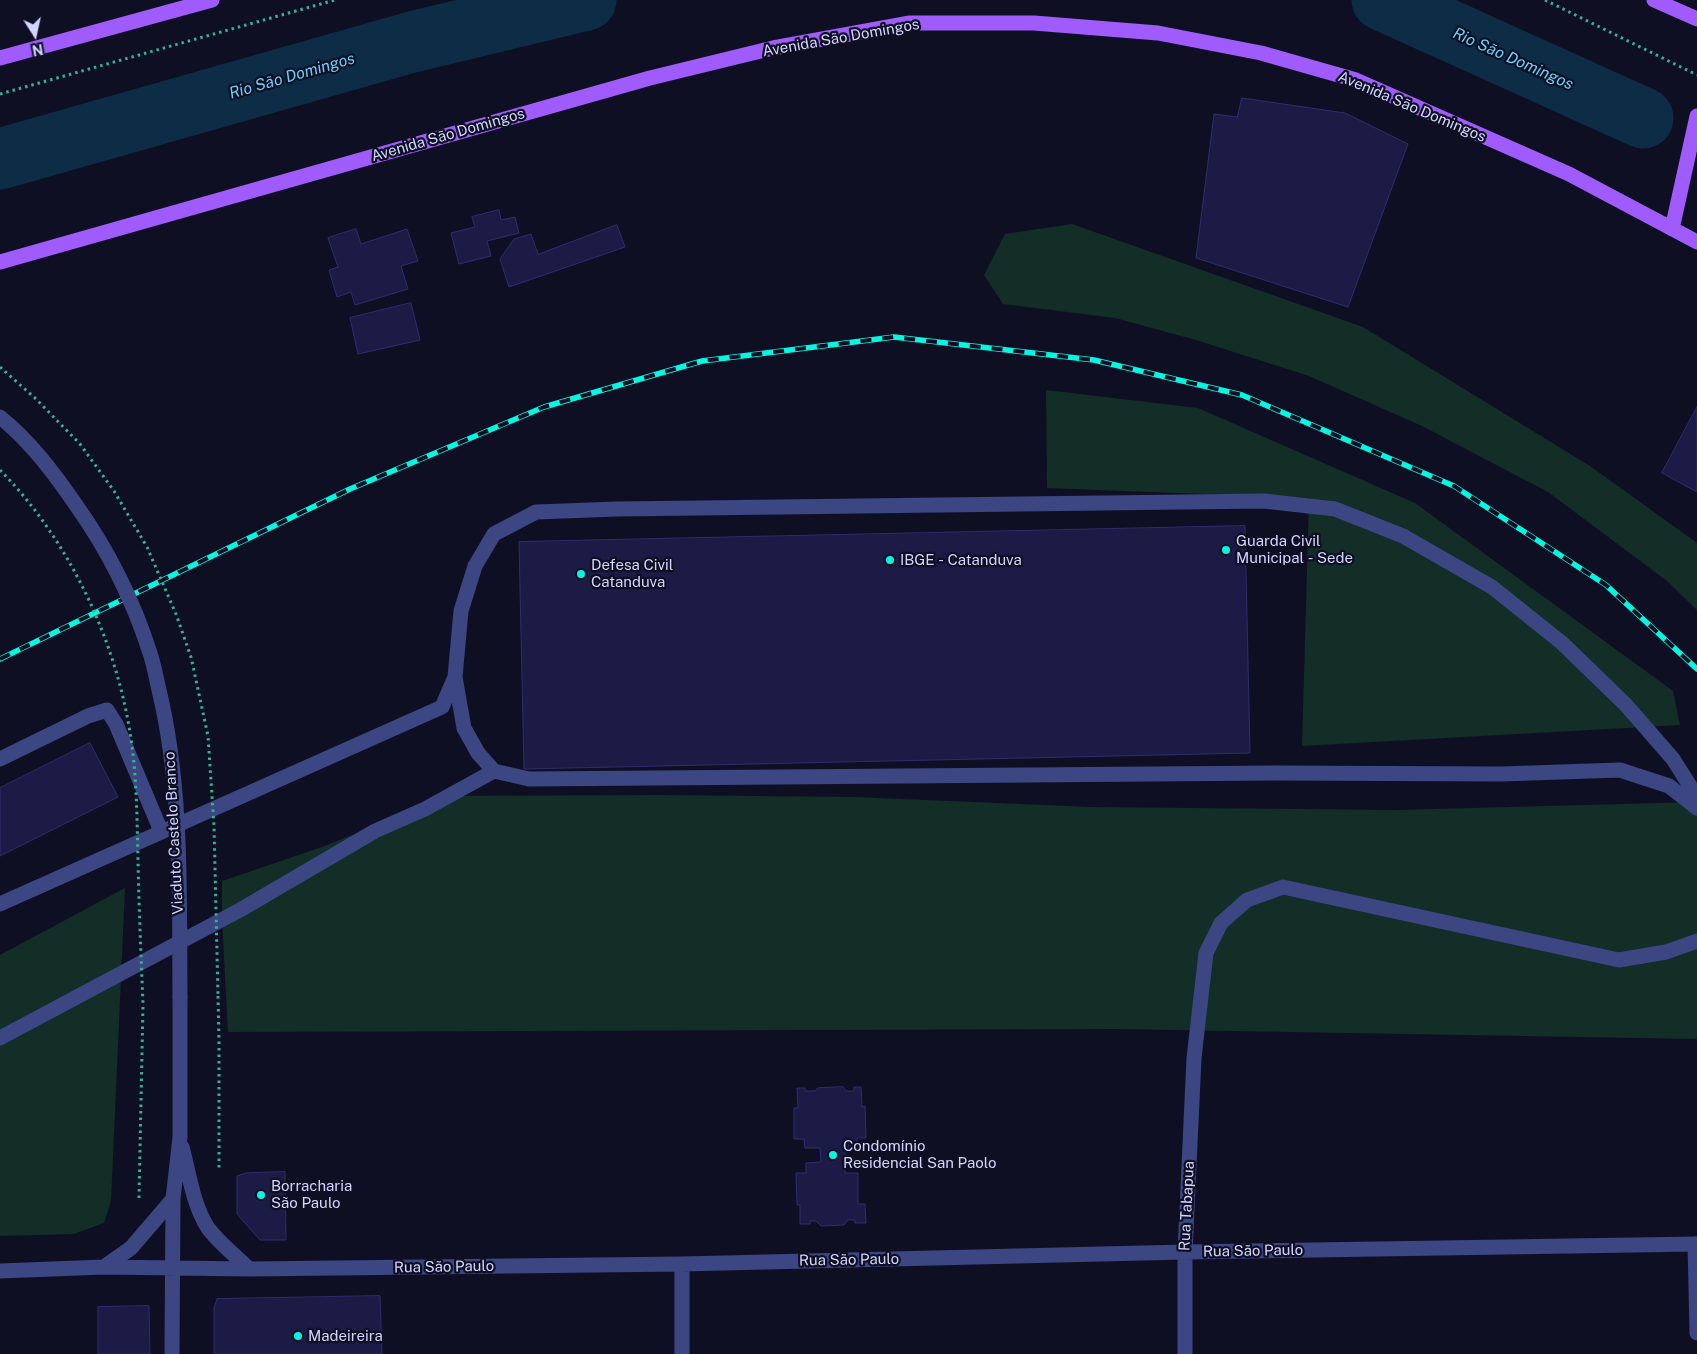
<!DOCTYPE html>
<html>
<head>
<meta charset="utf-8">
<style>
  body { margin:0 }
  #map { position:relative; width:1697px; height:1354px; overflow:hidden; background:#0f0f24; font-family:"Public Sans",sans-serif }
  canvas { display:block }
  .north { position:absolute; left:10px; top:10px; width:50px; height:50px; -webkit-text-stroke:4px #0f0f24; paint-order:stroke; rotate:170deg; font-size:14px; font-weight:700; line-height:20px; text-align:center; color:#d2d6fe }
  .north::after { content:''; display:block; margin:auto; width:18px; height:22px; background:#d2d6fe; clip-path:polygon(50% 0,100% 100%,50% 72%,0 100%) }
</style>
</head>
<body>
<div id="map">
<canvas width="1697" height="1354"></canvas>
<div class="north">N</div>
</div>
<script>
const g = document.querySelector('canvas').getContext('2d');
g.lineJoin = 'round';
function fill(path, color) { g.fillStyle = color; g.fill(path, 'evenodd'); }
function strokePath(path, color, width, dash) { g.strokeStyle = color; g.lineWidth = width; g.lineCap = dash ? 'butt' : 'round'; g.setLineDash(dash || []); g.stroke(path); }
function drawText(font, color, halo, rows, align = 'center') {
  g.font = font + ' "Public Sans",sans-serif'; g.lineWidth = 4.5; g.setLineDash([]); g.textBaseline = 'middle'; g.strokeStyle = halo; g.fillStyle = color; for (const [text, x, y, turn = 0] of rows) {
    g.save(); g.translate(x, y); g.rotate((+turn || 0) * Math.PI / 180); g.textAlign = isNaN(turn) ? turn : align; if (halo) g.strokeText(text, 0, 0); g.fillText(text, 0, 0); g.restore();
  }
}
fill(new Path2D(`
  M1072,224L1363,327L1590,466L1697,543V610L1667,581L1548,492L1422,426L1309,376L1196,340L1115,318L1003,304L984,275L1005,234Z
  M1046,390L1198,408L1415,503L1673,691L1680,725L1302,746L1309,498L1047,488Z
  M657,795L855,797L1090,807L1397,810L1697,802V1039L1116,1029L228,1032L222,919V881L322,847L449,796Z
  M125,888L111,1201L104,1223L74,1234L0,1236V955Z`), '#122e27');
strokePath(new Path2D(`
  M1382,0L1643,118
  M0,159L412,42L586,0`), '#0d2c45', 61);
const building = new Path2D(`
  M1242,98L1345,113L1408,144L1348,307L1196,258L1214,114L1237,117Z
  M499,210L501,220L515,217L519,233L487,241L491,256L459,264L451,233L475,227L472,217Z
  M617,225L625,247L509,287L500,259L514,239L531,234L538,254Z
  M356,229L361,244L407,229L418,261L401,266L408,289L355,305L351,292L337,297L329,270L338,267L328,238Z
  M411,303L420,340L358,354L350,318Z
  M1697,407V492L1662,473Z
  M1245,526L1250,753L524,769L519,542Z
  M90,743L118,797L0,856V788Z
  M843,1087L846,1091H854V1087H861L862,1107L865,1106L866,1138H857V1147H845V1173H858V1204H865L866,1223H855V1220H848L844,1225L821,1226L816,1221H810V1224H800V1205H797L796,1173H806V1163L821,1162L820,1148H805L804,1139H794V1108H798L797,1088H805V1091H815L818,1088Z
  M285,1172L286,1240H260L237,1214V1176L246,1173Z
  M380,1296L382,1354H214V1308L217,1299Z
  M149,1306L150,1354H98V1307Z`);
fill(building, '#1b1b45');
strokePath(building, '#2e2e70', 1);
strokePath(new Path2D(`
  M1545,0L1697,75
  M0,94L335,0
  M218,996L219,1042V1171
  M139,1198L143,1004`), '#31b492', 3, [2.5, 4]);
strokePath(new Path2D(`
  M0,759L88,716L107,710L116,724L161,831
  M1697,797L1673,759L1626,705L1562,643L1492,587L1403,536L1335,509L1264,501L617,509L536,512L494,534L475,566L461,611L455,677L464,728L478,753L494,771L529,779L1276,773L1501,774L1620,770L1669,786L1697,808
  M0,904L442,707L455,677
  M0,1038L240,910L375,831L425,809L494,771
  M182,1147C189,1173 193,1205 208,1228C219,1243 236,1256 249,1269
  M1695,1244L1697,1333
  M682,1264V1354
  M104,1267L131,1248L173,1199
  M0,1271L104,1267L249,1269L682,1264L1185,1252L1697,1244
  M172,1354L173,1199L180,1137V997
  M1185,1354V1252L1194,1058L1206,953L1221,923L1247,900L1283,887L1619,960L1666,952L1697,941`), '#3b4682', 15);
strokePath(new Path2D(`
  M1654,0L1697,19
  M0,58L212,0
  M1672,229L1697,116
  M0,262L650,78L773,48L910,23H1034L1158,33L1261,53L1356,80L1569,174L1697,242`), '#a05bfc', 15);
const rail = new Path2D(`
  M0,659L350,489L544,407L702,361L894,337L1094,360L1242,395L1454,486L1606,585L1697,669`);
strokePath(rail, '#04f8e1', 5.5);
strokePath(rail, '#0f0f24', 4, [11]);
strokePath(new Path2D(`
  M0,367L36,399L80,444L114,491L147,547L176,614L191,657L208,736L214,826L218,996
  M0,470C71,542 119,646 132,746C137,784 137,822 138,860C139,908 141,956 143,1004`), '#31b492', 3, [2.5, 4]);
strokePath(new Path2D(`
  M0,417C30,441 54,473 76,505C108,550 133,600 150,653C154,665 156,677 159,690C183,790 179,895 180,997`), '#3b4682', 15);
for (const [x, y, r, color] of [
  [1226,550,5,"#04f8e1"],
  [890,560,5,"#04f8e1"],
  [581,574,5,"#04f8e1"],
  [833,1155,5,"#04f8e1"],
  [261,1195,5,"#04f8e1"],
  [298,1336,5,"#04f8e1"]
]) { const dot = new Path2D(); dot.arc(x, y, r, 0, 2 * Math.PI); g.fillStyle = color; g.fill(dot); strokePath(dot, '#0f0f24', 2); }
drawText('15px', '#d2d6fe', '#0f0f24', [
  ["Avenida São Domingos",841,38,-10],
  ["Avenida São Domingos",1412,107,23],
  ["Avenida São Domingos",448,135,-16],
  ["Viaduto Castelo Branco",174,833,-93],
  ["Rua Tabapua",1187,1206,-87],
  ["Rua São Paulo",1253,1251,-1],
  ["Rua São Paulo",849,1260,-1],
  ["Rua São Paulo",444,1267,-1]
]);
drawText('15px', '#d2d6fe', '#0f0f24', [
  ["Guarda Civil",1236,541],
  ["Municipal - Sede",1236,558],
  ["IBGE - Catanduva",900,560],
  ["Defesa Civil",591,565],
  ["Catanduva",591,582],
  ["Condomínio",843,1146],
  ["Residencial San Paolo",843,1163],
  ["Borracharia",271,1186],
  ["São Paulo",271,1203],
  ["Madeireira",308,1336]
], 'left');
drawText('italic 16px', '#62d3fc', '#0f0f24', [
  ["Rio São Domingos",1513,59,24],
  ["Rio São Domingos",292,76,-16]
]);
</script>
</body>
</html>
